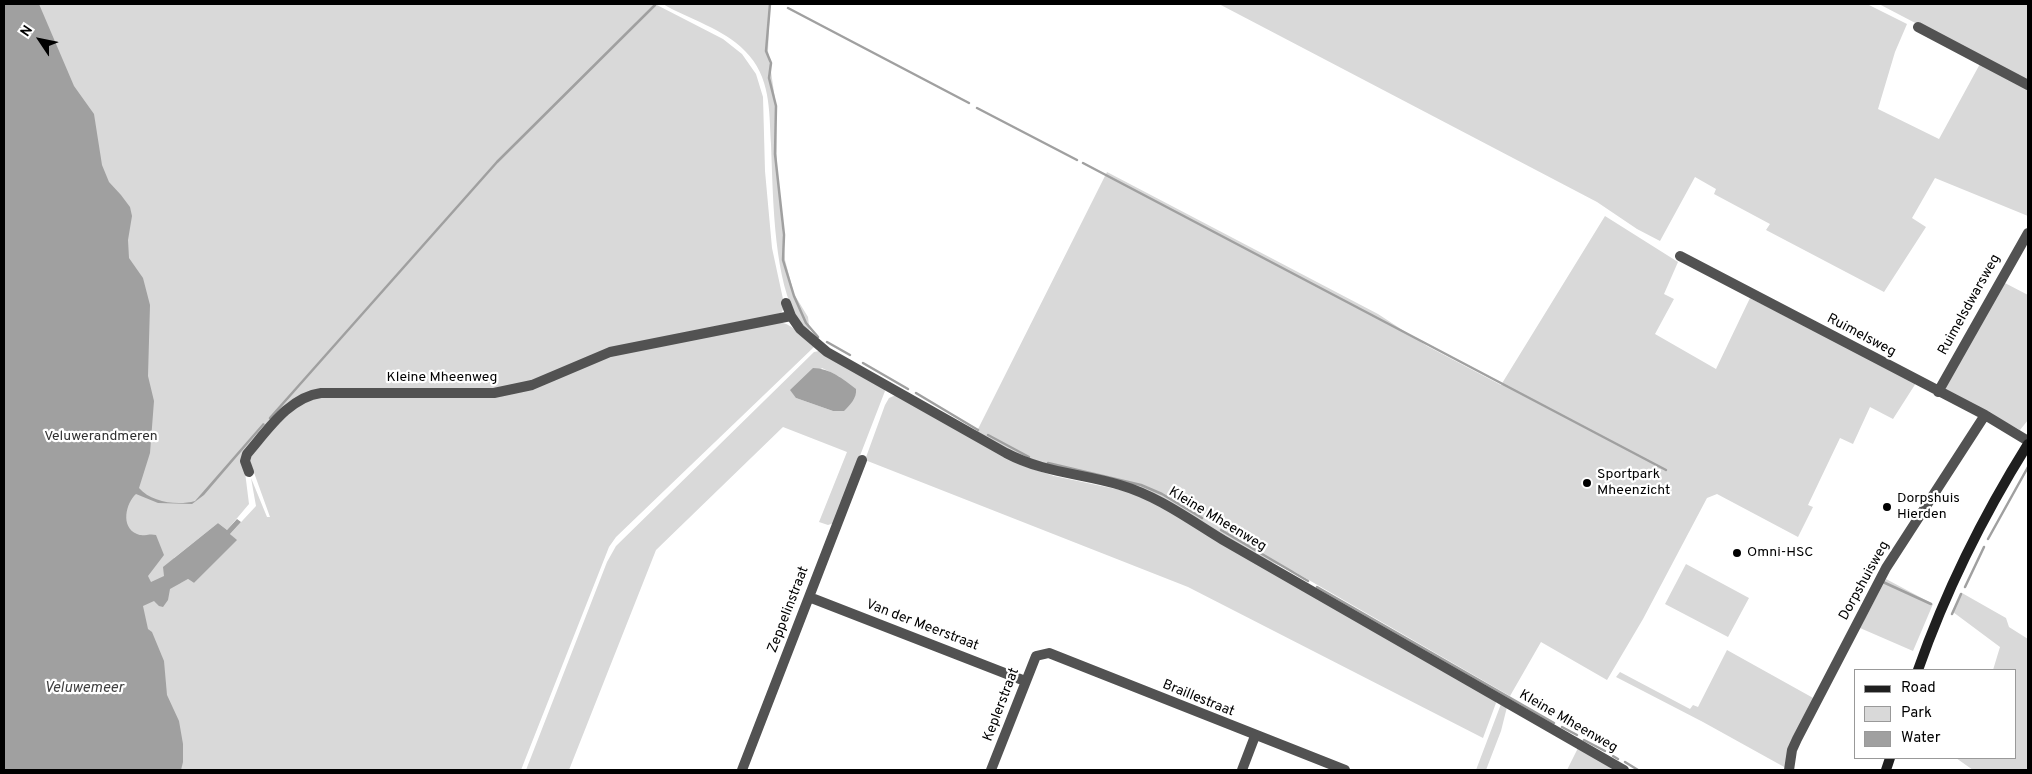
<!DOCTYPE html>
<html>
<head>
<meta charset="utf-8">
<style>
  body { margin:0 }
  #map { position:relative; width:2032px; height:774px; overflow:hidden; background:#fff; font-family:Overpass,sans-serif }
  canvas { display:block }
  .frame { position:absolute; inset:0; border:5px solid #000; pointer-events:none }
  .legend { position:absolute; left:1854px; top:669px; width:162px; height:90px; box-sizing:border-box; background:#fff; border:1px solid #999; margin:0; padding:6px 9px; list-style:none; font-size:15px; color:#000 }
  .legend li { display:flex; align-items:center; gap:10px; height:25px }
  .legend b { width:25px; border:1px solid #999 }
  .north { position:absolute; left:15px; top:15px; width:50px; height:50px; -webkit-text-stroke:4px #fff; paint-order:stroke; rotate:304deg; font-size:14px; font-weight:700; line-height:20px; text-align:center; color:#000 }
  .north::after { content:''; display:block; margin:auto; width:18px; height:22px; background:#000; clip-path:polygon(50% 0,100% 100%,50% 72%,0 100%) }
</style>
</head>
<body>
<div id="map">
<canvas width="2032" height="774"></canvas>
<div class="frame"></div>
<ul class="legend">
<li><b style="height:6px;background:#1f1f1f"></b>Road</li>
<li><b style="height:14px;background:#d9d9d9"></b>Park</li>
<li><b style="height:14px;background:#a0a0a0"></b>Water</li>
</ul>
<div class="north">N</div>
</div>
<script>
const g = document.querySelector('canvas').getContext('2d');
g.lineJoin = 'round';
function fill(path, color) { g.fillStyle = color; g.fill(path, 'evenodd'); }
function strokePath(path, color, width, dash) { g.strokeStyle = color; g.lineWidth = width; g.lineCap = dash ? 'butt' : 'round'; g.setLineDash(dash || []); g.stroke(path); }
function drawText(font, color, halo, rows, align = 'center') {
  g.font = font + ' Overpass,sans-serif'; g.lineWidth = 4.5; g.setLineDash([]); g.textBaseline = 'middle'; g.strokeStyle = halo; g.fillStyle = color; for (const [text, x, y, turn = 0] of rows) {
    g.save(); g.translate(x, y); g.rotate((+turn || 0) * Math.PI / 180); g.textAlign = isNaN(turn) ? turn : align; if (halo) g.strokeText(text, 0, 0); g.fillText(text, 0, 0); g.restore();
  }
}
fill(new Path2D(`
  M4,4H655L723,39L742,54L756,74L763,97L765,171L772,248L783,299L784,308L781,313L747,322L606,350L523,384L502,390L314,391L296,399L243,456L249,504L227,530L218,523L174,558L180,583L188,579L194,583L236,540L230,534L256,506L251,478L267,517H270L248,456C264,433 295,398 324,395L501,396L535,386L610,354L649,348L759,323C790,318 791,327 814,347L616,537L609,547L521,770H4Z
  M663,4H770L768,51L776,106L777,169L785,260L794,294L808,317L810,334C805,327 798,320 794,313C773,269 773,192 771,144C769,110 771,77 745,51C723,28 690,20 663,4Z
  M1219,4H1867L1907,24L1895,52L1878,109L1939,139L1981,62L2028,87V216L1935,178L1912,218L1926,227L1884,292L1766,230L1770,224L1714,194L1716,189L1695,177L1660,241L1637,229L1597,202Z
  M1879,4H2028V82Z
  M1107,172L1378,314L1427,346L1501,385L1605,216L1678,262L1664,294L1674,299L1655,334L1716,369L1750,298L1916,383L1893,419L1870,407L1853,444L1840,438L1808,505L1813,507L1798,537L1717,494L1707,498L1643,619L1607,680L1541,642L1510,696L1295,572L1252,554L1162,499L1035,463L976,433Z
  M2003,282L2028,295V420L2020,430L1943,388Z
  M819,351L884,388L885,391L834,523L828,525L819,522L847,452L783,427L656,550L569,770H526L607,562L616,546L814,352ZM822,368L840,377L833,411L796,398Z
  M896,395L1021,465L1054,476L1130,492L1157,504L1495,701L1496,703L1483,738L1188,587L865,460L885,405L889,398Z
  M1686,564L1749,598L1728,637L1665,604Z
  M1886,579L1933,604L1913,651L1860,628Z
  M1962,593L2006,618L2009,627L2028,639V770H1973L1956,758H2016V670H1993L2000,647L1953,612Z
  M1727,650L1815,699L1786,768L1703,722L1616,677L1620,672L1690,709L1693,705L1698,707Z
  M1501,704L1507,707L1501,731L1486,770H1476Z
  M1578,748L1616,770H1567Z`), '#d9d9d9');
fill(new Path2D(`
  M4,4H39L74,86L94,114L102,165L109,182L121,195L130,207L132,216L128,240L129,258L143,278L150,305L148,376L154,401L150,453L139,488C151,502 177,506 195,501L263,423L265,424L204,495L192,504L158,503L136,494C126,503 120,527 137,534C143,537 149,533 156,535L164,555L148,576L151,582L164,576L163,567L218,523L227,530L237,519L241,522L230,534L237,540L194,583L188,579L170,589L168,600L163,607L159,606L154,601L143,606L148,629L152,632L164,661L167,695L179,721L183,744V762L181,770H4Z
  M813,368C830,368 843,379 856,389C857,398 850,405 844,411H833L796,398L790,390Z`), '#a0a0a0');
strokePath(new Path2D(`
  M770,4L766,51L771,63L769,78L776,106L775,154L784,235L783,260L794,296L806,323L818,337
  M788,8L969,103
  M977,108L1077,160
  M1083,163L1666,470
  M827,342L850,355
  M863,363L908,389
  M916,393L978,430
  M270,418L497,162L655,5
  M988,435L1029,457
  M1048,463L1141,485L1162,494L1202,518
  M1221,530L1308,581
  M1988,539L2028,467
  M1883,582L1931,604
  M1317,587L1554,723
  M1965,587L1984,547
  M1952,614L1961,594
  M1562,727L1577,735
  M1584,740L1605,751
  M1613,756L1618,759
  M1625,762L1638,770`), '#a0a0a0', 2.5);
strokePath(new Path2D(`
  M1918,27L2028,85
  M1680,256L1985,415L2028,441
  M786,303L791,316L800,329L827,352L1006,453C1044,473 1080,473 1120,485C1158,496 1190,520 1223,540L1624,770
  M1938,392L2028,233
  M249,472L245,461L247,454C267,431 289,397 321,393H494L532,385L610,352L791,316
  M809,597L1025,681
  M742,770L862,460
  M991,770L1036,656L1049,653L1345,770
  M1242,770L1255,736
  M1789,770L1792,750L1797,739L1886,568L1985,415`), '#525252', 10);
strokePath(new Path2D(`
  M1918,670C1946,590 1983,516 2028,444
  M1886,770L1890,758`), '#1f1f1f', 10);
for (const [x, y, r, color] of [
  [1587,483,5,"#000"],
  [1887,507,5,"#000"],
  [1737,553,5,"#000"]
]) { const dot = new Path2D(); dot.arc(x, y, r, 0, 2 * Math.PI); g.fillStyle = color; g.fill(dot); strokePath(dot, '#fff', 2); }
drawText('14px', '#000', '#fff', [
  ["Ruimelsdwarsweg",1970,305,-61],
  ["Ruimelsweg",1861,336,28],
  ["Kleine Mheenweg",442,378],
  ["Kleine Mheenweg",1217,520,31],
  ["Dorpshuisweg",1865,581,-61],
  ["Zeppelinstraat",789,610,-69],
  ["Van der Meerstraat",922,626,21],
  ["Braillestraat",1198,699,22],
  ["Keplerstraat",1002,705,-69],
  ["Kleine Mheenweg",1568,722,30]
]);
drawText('14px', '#303030', '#fff', [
  ["Veluwerandmeren",101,437]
]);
drawText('14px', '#000', '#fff', [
  ["Sportpark",1597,475],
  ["Mheenzicht",1597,491],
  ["Dorpshuis",1897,499],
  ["Hierden",1897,515],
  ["Omni-HSC",1747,553]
], 'left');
drawText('italic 15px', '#414141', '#fff', [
  ["Veluwemeer",84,689]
]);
</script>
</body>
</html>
